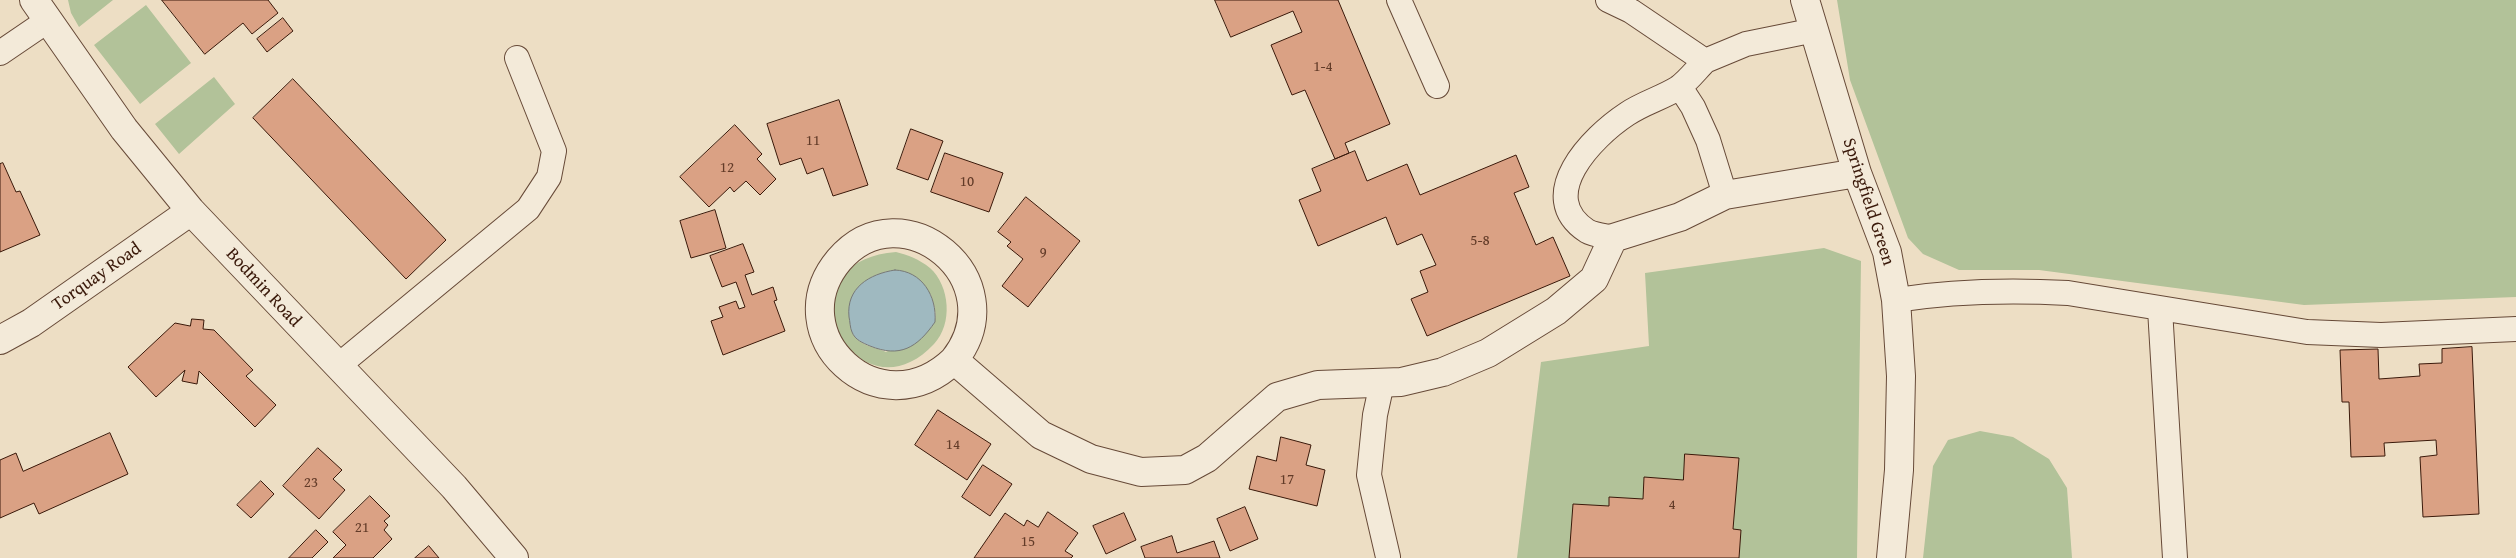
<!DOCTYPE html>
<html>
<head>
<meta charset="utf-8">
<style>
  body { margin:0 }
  canvas { display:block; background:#eddec4 }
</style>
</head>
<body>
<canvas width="2516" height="558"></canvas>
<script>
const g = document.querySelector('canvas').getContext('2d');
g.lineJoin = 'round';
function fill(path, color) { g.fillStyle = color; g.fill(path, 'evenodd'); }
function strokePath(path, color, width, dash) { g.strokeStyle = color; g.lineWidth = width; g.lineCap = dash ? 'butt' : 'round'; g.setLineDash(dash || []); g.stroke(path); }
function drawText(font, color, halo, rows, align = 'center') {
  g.font = font + ' "Gentium Book Plus",serif'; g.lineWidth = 4.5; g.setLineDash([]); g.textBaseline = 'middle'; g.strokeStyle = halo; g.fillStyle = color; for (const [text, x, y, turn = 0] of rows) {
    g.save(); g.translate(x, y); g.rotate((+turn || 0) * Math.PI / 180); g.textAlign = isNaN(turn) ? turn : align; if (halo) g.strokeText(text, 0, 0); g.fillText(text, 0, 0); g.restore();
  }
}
fill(new Path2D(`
  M68,0H113L79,27L71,13Z
  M1837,0H2516V297L2304,305L2039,270H1959L1923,254L1908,238L1850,80Z
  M146,5L191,63L140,104L94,45Z
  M214,77L235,104L179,154L155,124Z
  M1824,248L1861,261L1857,558H1517L1541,362L1649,346L1645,273Z
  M896,252C908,255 919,259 930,268C950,286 953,324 934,344C856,427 772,262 896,252ZM895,270L931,295C933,303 938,314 934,323C929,334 898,346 886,352C877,348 864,346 857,339C851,334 851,326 850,318C846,289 869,274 895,270Z
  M1980,431L2013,437L2049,459L2067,488L2072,558H1923L1933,466L1948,440Z`), '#b2c299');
const water = new Path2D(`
  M895,270C922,271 937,296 935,322C917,348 900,358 870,346C863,343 855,340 852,332C850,328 850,321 849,317C846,288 869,274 895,270Z`);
fill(water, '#9fb9c0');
strokePath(water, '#777977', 1);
const building = new Path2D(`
  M162,0H268L278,13L252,34L243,23L205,54Z
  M1215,0H1338L1390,124L1345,143L1349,153L1335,159L1305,90L1292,95L1271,45L1302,32L1293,11L1231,37Z
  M283,18L293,31L267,52L257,39Z
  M293,79L446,240L406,279L253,118Z
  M839,100L868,185L833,196L823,168L807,174L801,158L780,165L767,124Z
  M735,125L762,154L757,159L776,179L760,195L746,181L734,192L730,187L709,207L680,177Z
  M911,129L943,141L928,180L897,169Z
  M1355,151L1367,181L1407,164L1420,195L1516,155L1529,187L1514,193L1536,245L1553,237L1570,276L1427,336L1411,299L1428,292L1420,271L1436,265L1422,234L1397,245L1386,217L1318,246L1299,200L1321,191L1312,169Z
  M945,153L1003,173L989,212L931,192Z
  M3,163L16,192L20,191L40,235L0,252V164Z
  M1026,197L1080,241L1028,307L1002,286L1023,259L1007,246L1011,242L998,232Z
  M715,210L726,248L691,258L680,221Z
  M743,244L754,272L745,275L752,295L773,287L777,300L774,301L785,331L723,355L711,321L723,317L719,307L736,301L739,309L745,307L736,282L722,287L710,256Z
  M192,319L204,320L203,329L214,330L253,370L246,376L276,405L255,427L199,371L197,384L182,381L185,370L156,397L128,367L175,323L190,326Z
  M2472,347L2479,514L2423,517L2420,457L2437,455L2436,440L2384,443L2385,456L2351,457L2349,402H2342L2340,350L2378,349L2379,379L2420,376L2419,364L2442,363V349Z
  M938,410L991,444L967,480L915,445Z
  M110,433L128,474L39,514L34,503L0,518V460L16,453L23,471Z
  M1281,437L1311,445L1306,465L1325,470L1317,506L1249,489L1257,456L1276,461Z
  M318,448L342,470L333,479L345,490L319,519L283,486Z
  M1685,454L1739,458L1733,529L1741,530L1739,558H1569L1573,504L1609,506V497L1643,499L1644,477L1683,480Z
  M983,465L1012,484L990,516L962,497Z
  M261,481L274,494L251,518L237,505Z
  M370,496L390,516L384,521L388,525L384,530L392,539L373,558H333L346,545L333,532Z
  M1245,507L1258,539L1230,551L1217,519Z
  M1048,512L1078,533L1065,551L1073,556L1071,558H974L1005,513L1024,526L1027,520L1038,527Z
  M1124,513L1136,540L1106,554L1093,526Z
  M316,530L328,542L312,558H289Z
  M1172,536L1177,553L1214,541L1220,558H1145L1141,547Z
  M429,546L439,558H415Z`);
fill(building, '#daa184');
strokePath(building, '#3a190a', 1);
const lane = new Path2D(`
  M1399,0L1437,86
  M1608,0L1631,11L1705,61L1746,44L1815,30
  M0,53L47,21
  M1680,87L1693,107L1708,140L1725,195
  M1613,238C1605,236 1594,235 1587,231C1534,196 1592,137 1627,114C1643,103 1662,98 1678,88C1688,81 1697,69 1705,61
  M1896,300C1953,291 2011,290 2068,293L2307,332L2381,335L2516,329
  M2160,309L2175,558
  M338,366L528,209L549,177L554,151L517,58
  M1382,383L1375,415L1369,475L1388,557`);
const street = new Path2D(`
  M34,0L124,129L191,211L454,487L514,558
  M1805,0L1857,173L1887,252L1896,300L1901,376L1899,470L1891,558
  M0,340L31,323L191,211
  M954,360C1017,280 902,186 839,260C777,334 879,432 954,360L1041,435L1091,459L1141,472L1185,470L1207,458L1277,397L1318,385L1401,382L1443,372L1488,353L1556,311L1594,279L1613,238L1680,217L1725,195L1857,173`);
strokePath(lane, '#674a38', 26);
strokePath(street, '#674a38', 30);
strokePath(lane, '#f3ead9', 24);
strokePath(street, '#f3ead9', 28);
drawText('15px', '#623b28', null, [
  ["1-4",1323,67],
  ["11",813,141],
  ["12",727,168],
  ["10",967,182],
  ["5-8",1480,241],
  ["9",1043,253],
  ["14",953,445],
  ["17",1287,480],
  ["23",311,483],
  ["4",1672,505],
  ["21",362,528],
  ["15",1028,542]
]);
drawText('18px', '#3a190a', '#f3ead9', [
  ["Springfield Green",1868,202,72],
  ["Torquay Road",97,277,-35],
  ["Bodmin Road",263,288,47]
]);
</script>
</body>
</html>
